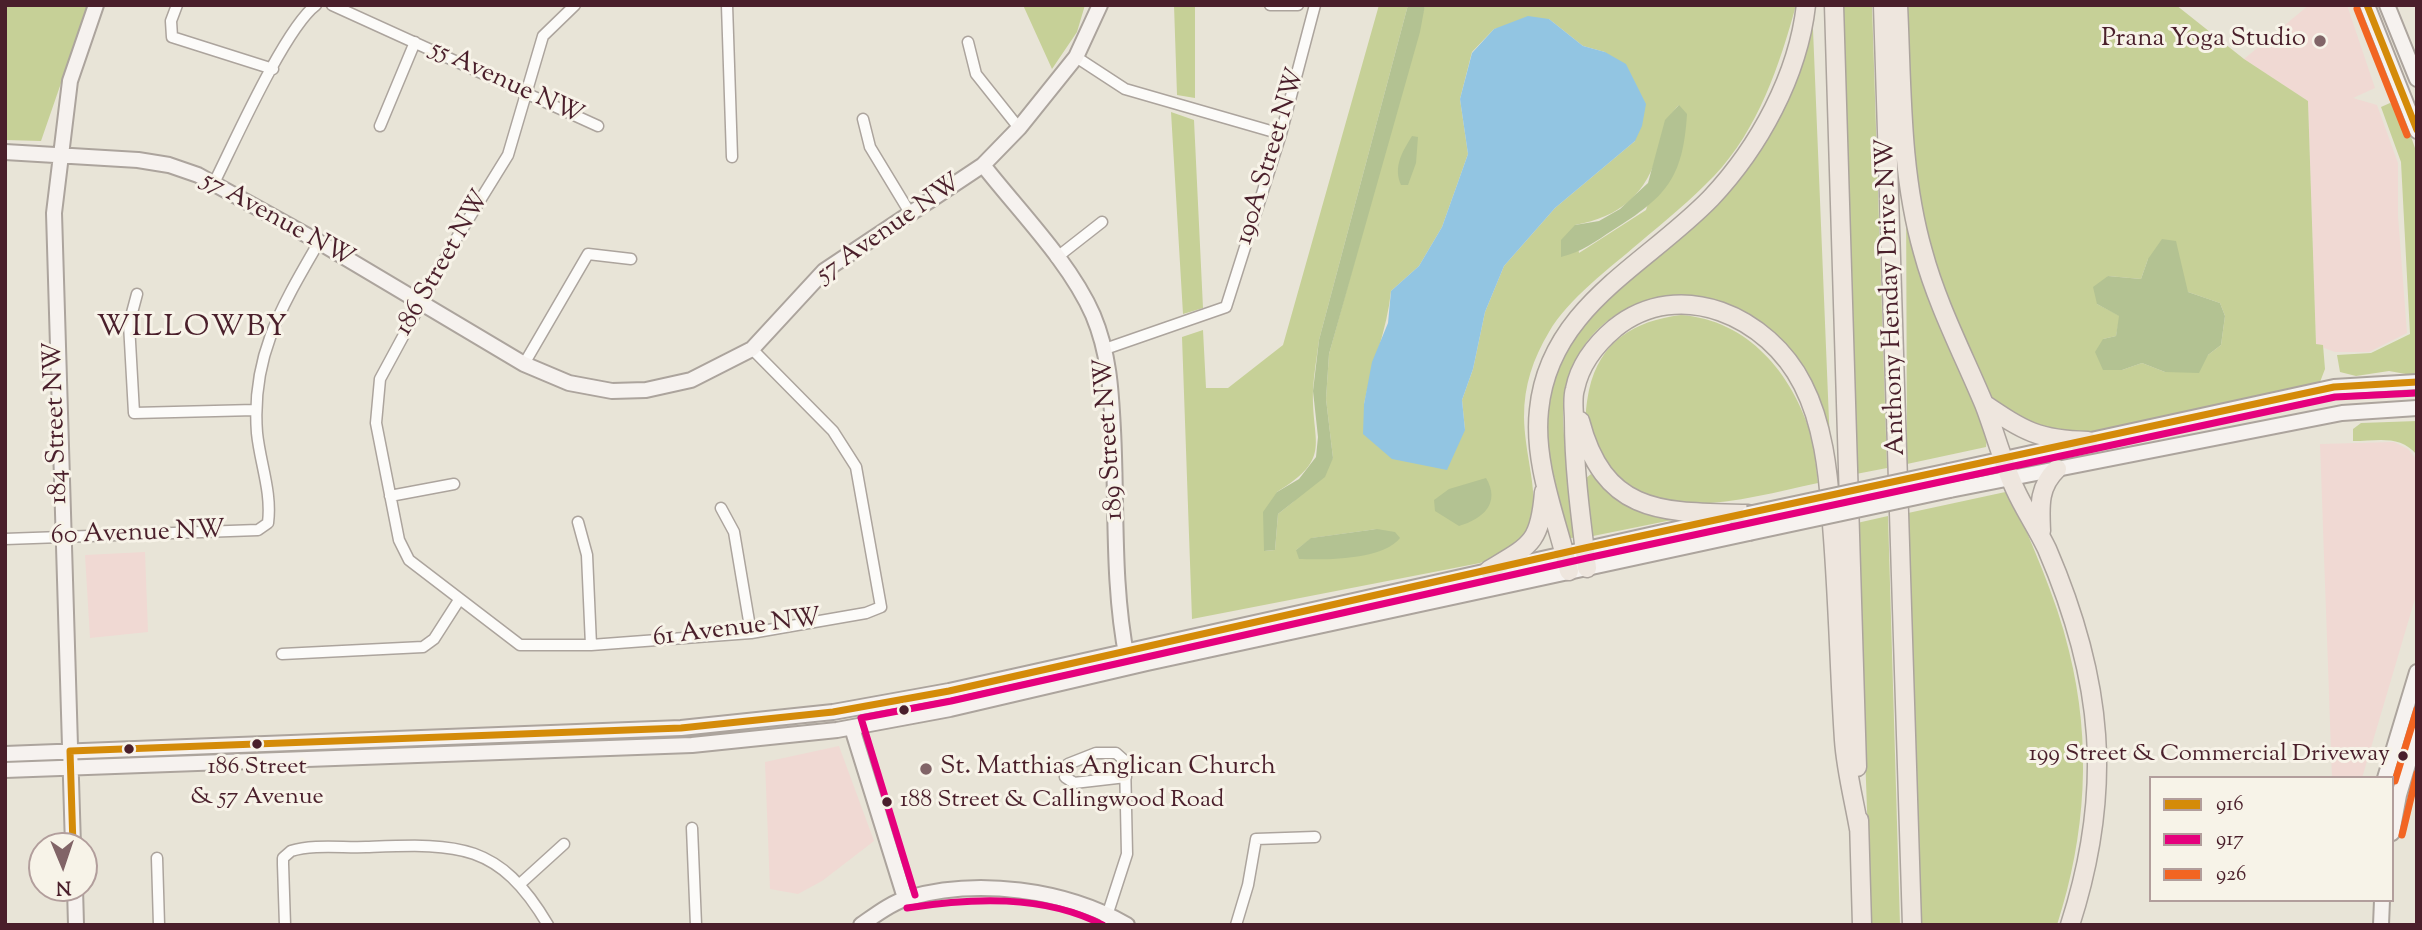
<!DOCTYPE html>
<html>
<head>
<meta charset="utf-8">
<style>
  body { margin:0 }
  #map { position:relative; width:2422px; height:930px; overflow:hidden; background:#e8e4d7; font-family:"Sorts Mill Goudy",serif }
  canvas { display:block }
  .frame { position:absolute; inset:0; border:7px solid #4a1f2b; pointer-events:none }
  .legend { position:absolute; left:2149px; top:776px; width:245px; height:126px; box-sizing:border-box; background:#f7f3e8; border:2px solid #b29e9c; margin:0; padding:9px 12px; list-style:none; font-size:21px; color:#4a1f2b }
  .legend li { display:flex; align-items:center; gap:14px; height:35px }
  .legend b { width:35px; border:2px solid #b29e9c }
  .north { position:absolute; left:28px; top:832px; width:70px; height:70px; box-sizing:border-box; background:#f7f3e8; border:2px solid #b29e9c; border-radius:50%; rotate:178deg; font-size:19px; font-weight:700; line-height:28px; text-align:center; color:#4a1f2b }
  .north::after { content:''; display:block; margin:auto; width:24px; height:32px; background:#816467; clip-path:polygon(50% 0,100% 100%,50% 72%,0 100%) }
</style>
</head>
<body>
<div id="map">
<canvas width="2422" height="930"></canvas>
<div class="frame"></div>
<ul class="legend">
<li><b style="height:9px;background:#d48b09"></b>916</li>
<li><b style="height:9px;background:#e5007d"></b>917</li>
<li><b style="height:9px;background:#f26522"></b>926</li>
</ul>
<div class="north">N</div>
</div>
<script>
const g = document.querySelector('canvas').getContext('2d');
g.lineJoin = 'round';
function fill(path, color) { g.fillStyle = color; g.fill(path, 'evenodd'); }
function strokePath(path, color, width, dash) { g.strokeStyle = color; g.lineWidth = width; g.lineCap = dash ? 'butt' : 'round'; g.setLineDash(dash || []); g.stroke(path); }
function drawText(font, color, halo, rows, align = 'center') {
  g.font = font + ' "Sorts Mill Goudy",serif'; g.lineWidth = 6; g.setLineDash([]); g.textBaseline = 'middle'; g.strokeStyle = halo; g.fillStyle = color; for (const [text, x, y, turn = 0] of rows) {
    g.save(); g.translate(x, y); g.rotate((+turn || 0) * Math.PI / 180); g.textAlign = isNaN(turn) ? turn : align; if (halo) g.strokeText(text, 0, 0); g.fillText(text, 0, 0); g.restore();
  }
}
fill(new Path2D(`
  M2309,5H2347L2375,88L2353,98L2377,105L2398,163V216L2407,333L2369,352H2335L2316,345L2308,101L2244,59Z
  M2394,442L2408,449L2417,460V592L2362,778H2332L2320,444Z
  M145,552L148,632L90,638L85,555Z
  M839,746L874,841L822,881L798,894L770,889L765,762Z`), '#f0d9d3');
fill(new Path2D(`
  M5,5H88L41,141L5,140Z
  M1023,5H1085L1077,32L1052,69Z
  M1174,5H1195V98L1177,95Z
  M1379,5H1408L1319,340C1317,356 1314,373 1313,389C1311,444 1334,457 1277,492L1265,551L1275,550L1278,514L1293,502L1333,458L1326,399L1329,354L1425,5H1796C1780,64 1758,130 1714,176C1691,200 1665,221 1639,243C1611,267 1567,300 1549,332C1533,359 1524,385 1524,417C1525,480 1563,537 1480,563L1192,619L1182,337L1203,330L1206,388H1228L1283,345ZM1549,19L1583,46L1605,52L1635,141L1555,208L1504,266L1485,312L1473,369L1462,400L1465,430L1364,404C1372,365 1387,330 1391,291L1419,266L1442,227L1468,154L1460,99L1472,52L1494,29ZM1679,105L1646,210L1579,253L1575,225C1620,217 1647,194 1659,149C1664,131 1665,119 1679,105ZM1377,529L1296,550L1312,538Z
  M1812,5L1830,445C1813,407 1800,356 1769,328C1756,316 1737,308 1721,303C1657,281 1590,312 1568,378C1555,416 1572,490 1577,532L1575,537L1569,539L1547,447L1545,412L1563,345L1589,314L1741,169Z
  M1842,5H1872L1887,468L1856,474Z
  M1906,5H2176L2244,59L2308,101L2316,344L2323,345L2325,369L2320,382L2082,435L2058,436L2003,411L1984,391L1932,256L1924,226L1913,169ZM2148,259L2188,292L2220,303L2225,316L2221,345L2208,355L2165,372L2142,363L2122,370L2103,339L2116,336L2120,316L2097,304L2108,276L2141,279Z
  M2390,103L2403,113L2417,154V376L2389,371L2356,376L2340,372L2337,355L2371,353L2410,334L2401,162L2381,107Z
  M1171,112L1194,120L1203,308L1183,314Z
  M1906,184L1931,294L1987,436L1986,447L1907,464Z
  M1681,315C1748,320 1792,373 1811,435C1815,450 1816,467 1818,483C1765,494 1708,512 1654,499C1627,492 1611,474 1599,451C1596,444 1590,435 1587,427C1584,417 1587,401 1589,390C1600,341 1634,321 1681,315Z
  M2417,421V455C2400,434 2377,441 2353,441V429L2361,423Z
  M1591,474L1609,494L1633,509L1672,520L1593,536L1585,479Z
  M2010,491C2031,544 2056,596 2069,651C2092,743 2086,835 2057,925H1920L1908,513Z
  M1888,516L1900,925H1871L1857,523Z`), '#c6d097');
fill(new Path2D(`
  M1408,5H1425L1420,32L1329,354L1326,399L1333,458L1325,477L1278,514L1275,550L1264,551L1263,512L1277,492L1299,479L1316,457L1318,437L1313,391L1319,340Z
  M1679,105L1687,114C1683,179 1666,197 1613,230C1596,241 1582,252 1561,257V240L1575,225L1599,221L1620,209L1648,183L1665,120Z
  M1412,136L1418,137L1416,163L1408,185H1401C1393,167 1402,152 1412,136Z
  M2162,239L2176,241L2188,292L2220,303L2225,316L2221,345L2208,355L2199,373L2165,372L2142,363L2122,370H2103L2095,352L2103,339L2116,336L2119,316L2097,304L2093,287L2108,276L2141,279L2148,259Z
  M1486,478C1501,503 1483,519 1459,526L1435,511L1434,500L1449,489Z
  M1377,529L1395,532L1400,538C1383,560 1326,560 1299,559L1296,550L1311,538Z`), '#b3c292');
fill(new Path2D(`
  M1528,16L1549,19L1583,46L1605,52L1626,64L1646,104L1642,126L1635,141L1555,208L1504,266L1485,312L1473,369L1462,400L1465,430L1447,470L1392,459L1363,434L1364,404L1372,362L1388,323L1391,291L1419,266L1442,227L1468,154L1460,99L1472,53L1494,29Z`), '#92c5e2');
const street = new Path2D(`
  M177,5L171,21L172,37L273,69
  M332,5L598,126
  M575,5L543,36L508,155L453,244L380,379L376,423L399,540L409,560L520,645H591L751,633L866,613L881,607L856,467L833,431L752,349
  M727,5L732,157
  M1270,5H1298
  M968,42L976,74L1019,128
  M1076,57L1125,89L1281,134
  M863,119L870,147L910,213
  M380,126L415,42
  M214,183C234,143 285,28 316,5
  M1056,258L1102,222
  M137,294L129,324L134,413L255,410
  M1105,349L1226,307L1281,134L1315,5
  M524,364L588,254L631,259
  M390,496L454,484
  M721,508L734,532L751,633
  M578,522L587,555L591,645
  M5,539L258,530L268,523C272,492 260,463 257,433C251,356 282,306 319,242
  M282,654L423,647L434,639L459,600
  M692,828L696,925
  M157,858L159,925
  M521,883L564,844
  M285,925L283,864V858L291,851C313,844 343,848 366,847C455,844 498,840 548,925
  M1104,925L1127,854L1125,761L1116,753H1096L1068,764L1065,777L1074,783L1126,777
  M1236,925L1248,885L1256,839L1315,837`);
const secondary = new Path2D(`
  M2367,5L2417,131
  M2387,5L2417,79
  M5,152L138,160L169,165L198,175L319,242L524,364L569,383L612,391L646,390L691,380L752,349L824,271L983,165L1019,128L1076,57L1100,5
  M983,165C1018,210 1070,262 1093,315C1109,353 1111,390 1113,430C1117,506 1112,584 1127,659
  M1949,471L2334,387L2417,382
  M1950,490L2342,413L2417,408
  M852,728L905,898
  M5,754L681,728L833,712L949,691L1726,518
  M5,770L692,745L837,730L950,709L1147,663L1749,533
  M2385,778L2417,672
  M2392,833L2399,795L2417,734
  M73,846L54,213L70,81L96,5
  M75,888L76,925
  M861,925C874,916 892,902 908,898C977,878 1064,889 1127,925
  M2381,925L2382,900`);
const highway = new Path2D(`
  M1834,5L1857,767
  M1883,5L1912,925
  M1898,5C1902,87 1900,172 1923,252C1937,304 1963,354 1984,404C1995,432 2002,461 2015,489C2024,509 2037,528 2047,549C2103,679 2114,789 2070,925
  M1984,404C2024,431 2038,440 2088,441
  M1580,421C1605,517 1666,512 1748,514
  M2041,531C2040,507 2038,487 2057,469
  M1587,568C1581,519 1574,469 1574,420C1574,410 1572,398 1575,389C1580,364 1596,344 1615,328C1680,276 1769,317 1803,385C1823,424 1828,471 1831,513C1838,589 1839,665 1844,740C1846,770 1854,800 1859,829
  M1489,570C1531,545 1540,543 1544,492
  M1569,571C1557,520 1533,464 1539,410C1549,307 1645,266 1711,198C1759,147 1798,76 1806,5
  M1859,820L1862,925`);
strokePath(street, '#aca49d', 13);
strokePath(secondary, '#aca49d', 18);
strokePath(highway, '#aca49d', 21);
strokePath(street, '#fcfbf9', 10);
strokePath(secondary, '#f6f2ef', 14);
strokePath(highway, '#eee6de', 18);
const secondaryBridge = new Path2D(`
  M1748,514L1949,471
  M1749,533L1950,490`);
strokePath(secondaryBridge, '#aca49d', 18, []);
strokePath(secondaryBridge, '#f6f2ef', 14);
strokePath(new Path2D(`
  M2367,5L2417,130
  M73,846L70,751L681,728L833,712L949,691L1585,548L2334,387L2417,382`), '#d48b09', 7);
strokePath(new Path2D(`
  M915,895L861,718L951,701L1587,558L2335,397L2417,393
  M907,908C971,898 1043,894 1103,925`), '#e5007d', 7);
strokePath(new Path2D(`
  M2357,9L2407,135
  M2395,781L2417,709
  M2402,835L2417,773`), '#f26522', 7);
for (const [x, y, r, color] of [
  [2320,41,7,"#816467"],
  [904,710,6,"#4a1f2b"],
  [257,744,6,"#4a1f2b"],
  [129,749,6,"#4a1f2b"],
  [2403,756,6,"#4a1f2b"],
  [926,769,7,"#816467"],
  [887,802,6,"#4a1f2b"]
]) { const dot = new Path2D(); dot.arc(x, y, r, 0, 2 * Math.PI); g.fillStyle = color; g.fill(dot); strokePath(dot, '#f7f3e8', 2.5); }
drawText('24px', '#4a1f2b', '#f7f3e8', [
  ["199 Street & Commercial Driveway",2390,756],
  ["186 Street",257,769,"center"],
  ["& 57 Avenue",257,799,"center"],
  ["188 Street & Callingwood Road",900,802,"left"]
], 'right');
drawText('26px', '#4a1f2b', '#f7f3e8', [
  ["Prana Yoga Studio",2306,41],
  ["St. Matthias Anglican Church",940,769,"left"]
], 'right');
drawText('26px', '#4a1f2b', '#f7f3e8', [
  ["55 Avenue NW",506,84,25],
  ["190A Street NW",1272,157,-73],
  ["57 Avenue NW",277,221,29],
  ["57 Avenue NW",890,230,-35],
  ["186 Street NW",444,264,-60],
  ["Anthony Henday Drive NW",1893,297,-92],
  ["184 Street NW",58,423,-92],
  ["189 Street NW",1111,439,-94],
  ["60 Avenue NW",138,535,-2],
  ["61 Avenue NW",737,630,-7]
]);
g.letterSpacing = '2px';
drawText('30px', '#4a1f2b', '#f7f3e8', [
  ["WILLOWBY",193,330]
]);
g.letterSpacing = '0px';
</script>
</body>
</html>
